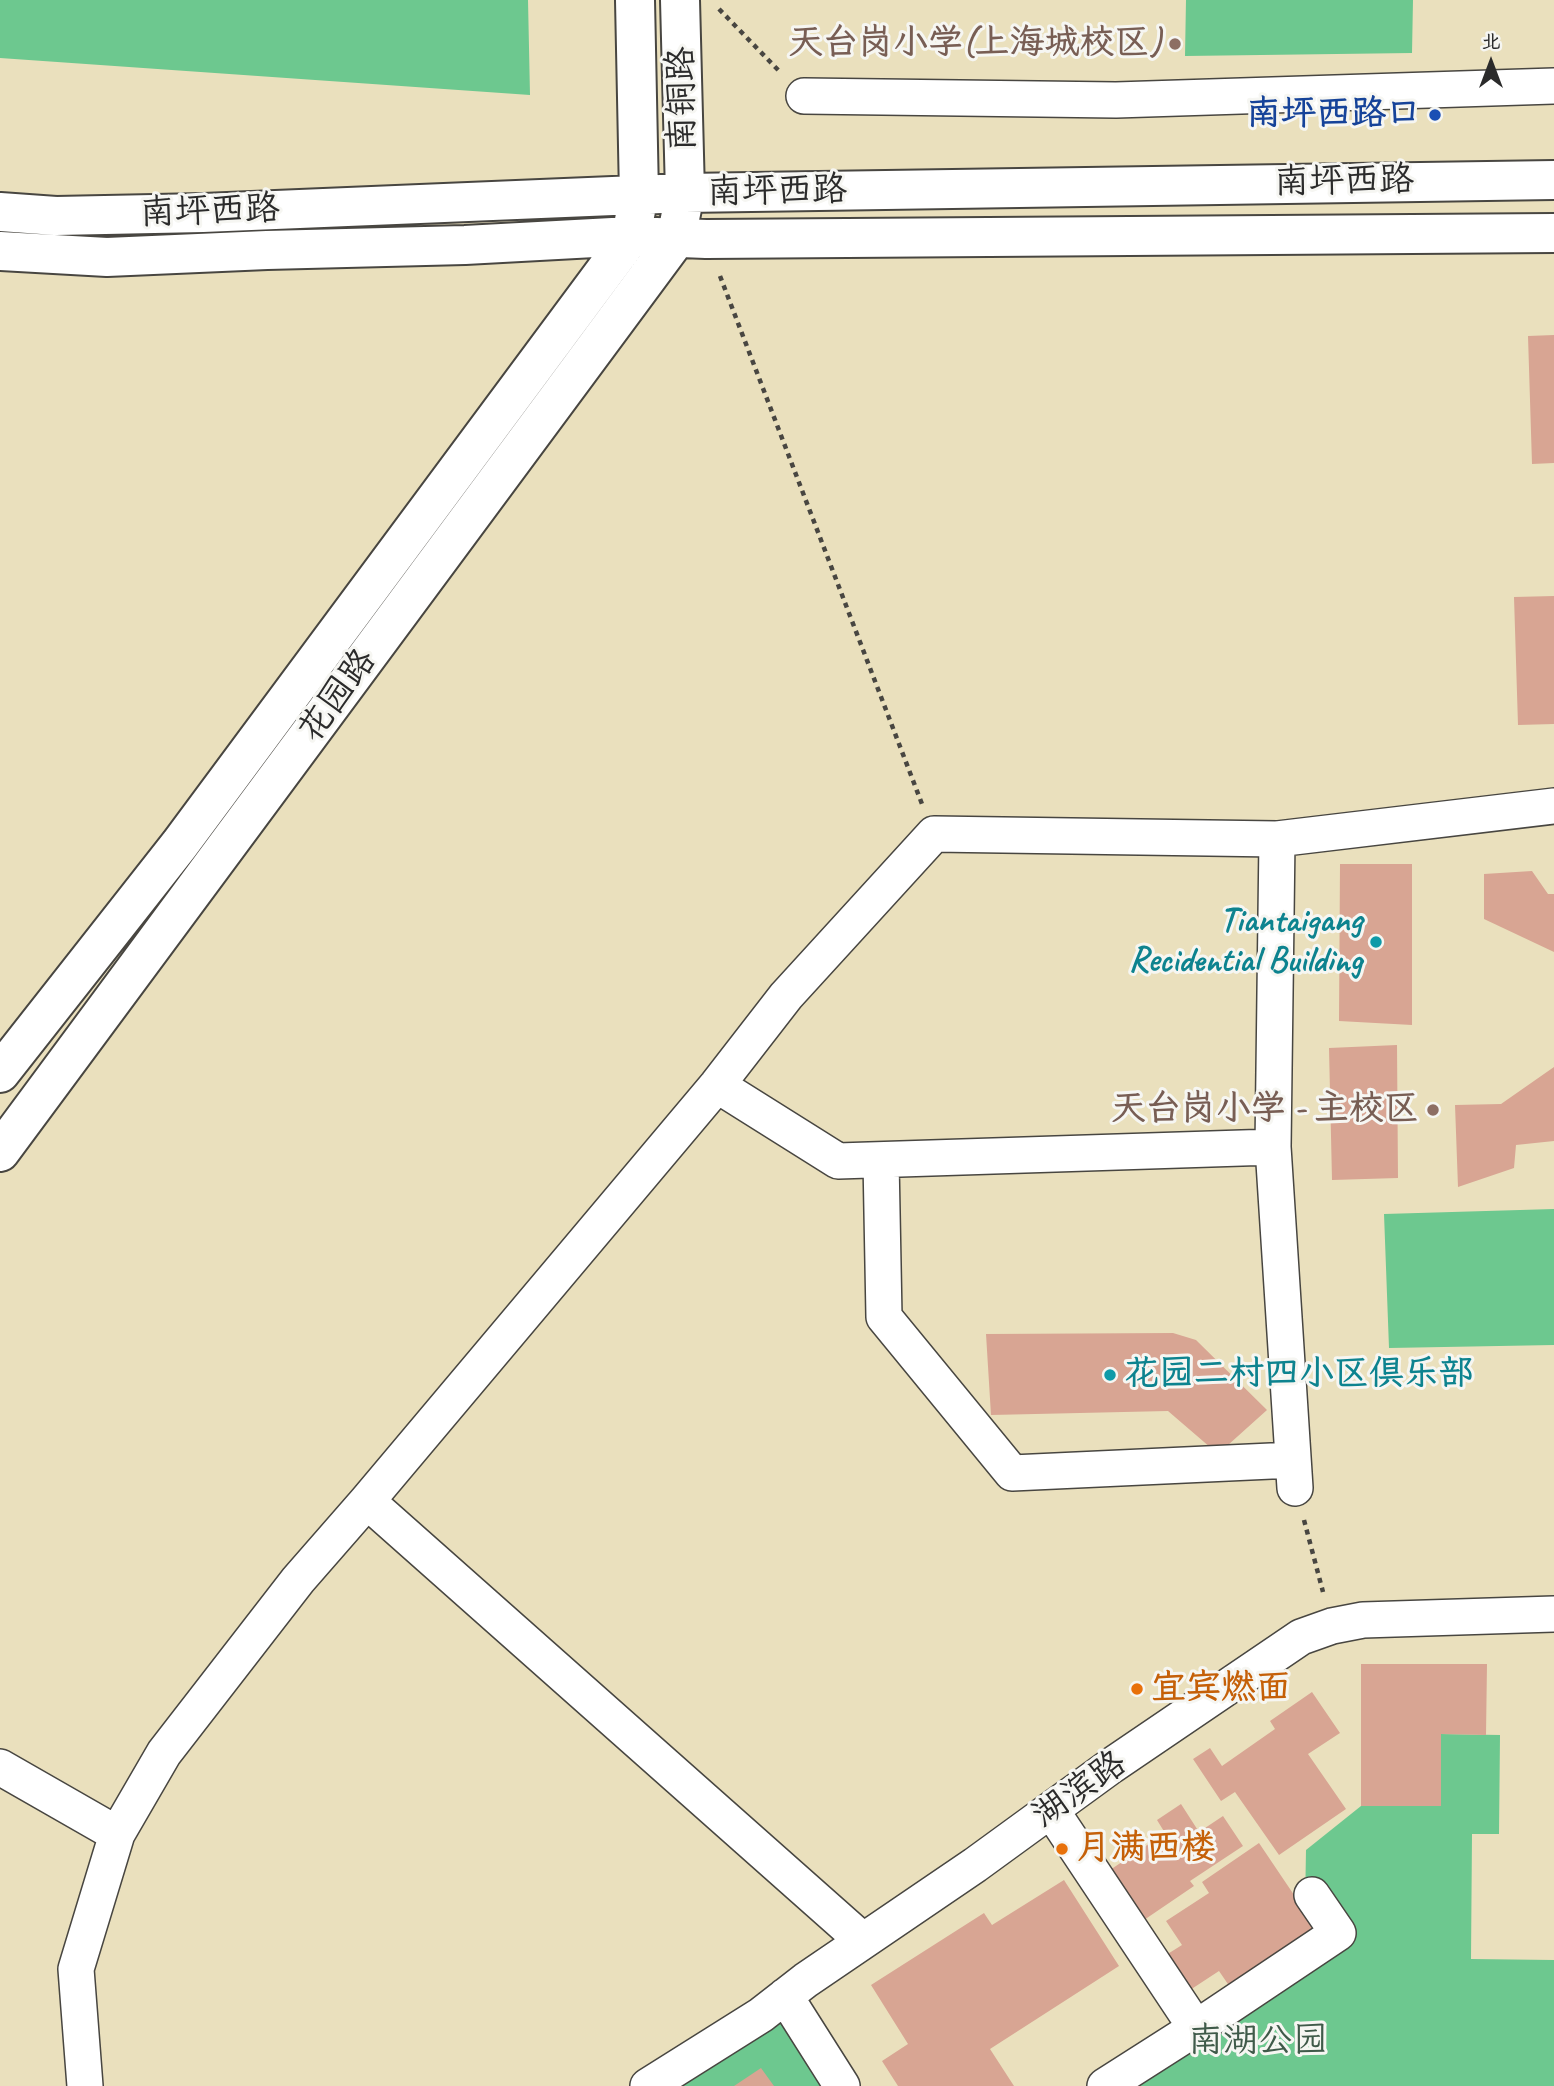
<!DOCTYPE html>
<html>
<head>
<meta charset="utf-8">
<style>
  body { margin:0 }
  #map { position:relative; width:1554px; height:2086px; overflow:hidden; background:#eae0bd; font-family:Caveat,"LXGW WenKai TC",sans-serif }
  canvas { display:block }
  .north { position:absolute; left:1456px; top:28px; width:70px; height:70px; -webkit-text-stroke:5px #f6f6f2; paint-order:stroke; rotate:0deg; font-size:19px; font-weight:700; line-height:28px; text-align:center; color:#2b2b2b }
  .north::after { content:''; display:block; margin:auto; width:24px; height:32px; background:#2b2b2b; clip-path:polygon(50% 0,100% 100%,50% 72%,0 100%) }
</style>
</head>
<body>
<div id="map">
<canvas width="1554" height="2086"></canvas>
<div class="north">北</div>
</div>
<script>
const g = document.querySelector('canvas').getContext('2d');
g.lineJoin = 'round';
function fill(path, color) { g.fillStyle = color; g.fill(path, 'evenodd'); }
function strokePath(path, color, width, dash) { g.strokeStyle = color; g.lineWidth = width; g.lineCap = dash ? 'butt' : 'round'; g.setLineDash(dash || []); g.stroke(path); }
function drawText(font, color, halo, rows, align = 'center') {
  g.font = font + ' Caveat,"LXGW WenKai TC",sans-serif'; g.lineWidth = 6; g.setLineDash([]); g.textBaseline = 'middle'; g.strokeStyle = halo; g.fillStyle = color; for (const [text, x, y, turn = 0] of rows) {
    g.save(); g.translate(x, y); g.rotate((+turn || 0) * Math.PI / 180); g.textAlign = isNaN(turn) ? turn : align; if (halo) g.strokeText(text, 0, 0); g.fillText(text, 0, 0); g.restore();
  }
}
fill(new Path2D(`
  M0,0H528L530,95L0,58Z
  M1186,0H1413L1412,53L1185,56Z
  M1554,1209V1345L1389,1348L1384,1214Z
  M1441,1734L1500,1735L1499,1834H1472L1471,1959L1554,1960V2086H1104L1304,1963L1306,1850L1361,1806H1440Z
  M773,2005L820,2086H645Z`), '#6dc88f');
fill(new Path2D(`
  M1554,335V463L1532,464L1528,336Z
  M1554,596V724L1518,725L1514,597Z
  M1340,864H1412V1025L1339,1021Z
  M1532,871L1548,894H1554V952L1484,919V874Z
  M1397,1045L1398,1178L1332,1180L1329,1048Z
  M1554,1067V1141L1516,1145L1514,1168L1458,1187L1455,1105L1501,1104Z
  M1173,1333L1196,1340L1267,1410L1218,1454L1168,1411L991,1415L986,1334Z
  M1361,1664H1487L1486,1735L1441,1734V1806H1361Z
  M1312,1692L1340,1733L1308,1754L1346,1809L1279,1855L1235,1792L1221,1801L1193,1759L1210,1748L1222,1766L1275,1729L1270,1721Z
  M1181,1804L1199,1832L1223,1816L1243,1846L1190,1881L1194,1886L1144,1920L1110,1870L1165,1833L1157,1820Z
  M1259,1843L1319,1932L1232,1990L1219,1971L1190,1990L1166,1955L1182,1945L1166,1921L1209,1893L1202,1882Z
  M1064,1880L1119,1966L990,2049L1014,2086H898L882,2061L908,2044L871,1985L984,1913L992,1925Z
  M761,2068L774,2086H734Z`), '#d8a593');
const minor = new Path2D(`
  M804,96L1116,100L1554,86
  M717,1085L838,1161L1273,1147L1295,1488
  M1273,1147L1277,839
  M881,1160L884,1317L1012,1473L1293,1460
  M0,1767L117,1834
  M1051,1810L1196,2028L1338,1933L1312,1895
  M862,1940L367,1501L717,1085L786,996L934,834L1277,839L1554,806
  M785,1996L842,2086
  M85,2086L76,1969L117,1834L164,1753L298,1580L367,1501
  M648,2086L761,2015L806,1980L975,1865L1111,1766L1301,1637L1332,1626L1363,1620L1554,1614
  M1105,2086L1196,2028`);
const major = new Path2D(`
  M0,212L56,216L203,213L685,193L1554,180
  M0,251L107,257L267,250L465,245L631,236L706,239L1554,233
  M0,1073L180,844L631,236L639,195L635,0
  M0,1152L676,239L685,193L680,0`);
strokePath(minor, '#484641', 38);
strokePath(major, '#484641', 42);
strokePath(new Path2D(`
  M719,9L781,73
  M720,276L922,804
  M1304,1520L1323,1592`), '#484641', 4.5, [5, 5]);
strokePath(minor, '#fff', 35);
strokePath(major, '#fff', 38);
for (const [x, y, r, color] of [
  [1175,44,7,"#8d6e63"],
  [1435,115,7,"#1a4fb4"],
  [1376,942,7,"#0f9aa8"],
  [1433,1110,7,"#8d6e63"],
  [1110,1375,7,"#0f9aa8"],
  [1137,1689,7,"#e8710a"],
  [1062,1849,7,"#e8710a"]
]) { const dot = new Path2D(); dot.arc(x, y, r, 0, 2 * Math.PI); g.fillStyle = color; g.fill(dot); strokePath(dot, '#f6f6f2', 2.5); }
drawText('bold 35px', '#785e54', '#f6f6f2', [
  ["天台岗小学(上海城校区)",1161,44],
  ["天台岗小学 - 主校区",1419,1110]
], 'right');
drawText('35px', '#2b2b2b', '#f6f6f2', [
  ["南铜路",683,99,-91],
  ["南坪西路",1344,182,-1],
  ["南坪西路",777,192,-1],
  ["南坪西路",210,212,-2],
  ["花园路",338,696,-54],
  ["湖滨路",1080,1790,-35]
]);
drawText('bold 35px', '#164399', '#f6f6f2', [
  ["南坪西路口",1421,115]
], 'right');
drawText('bold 35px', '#0d838f', '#f6f6f2', [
  ["Tiantaigang",1362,922],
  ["Recidential Building",1362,962],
  ["花园二村四小区俱乐部",1124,1375,"left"]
], 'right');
drawText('bold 35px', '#c56008', '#f6f6f2', [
  ["宜宾燃面",1151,1689],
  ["月满西楼",1076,1849]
], 'left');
drawText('35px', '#3f5a49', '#f6f6f2', [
  ["南湖公园",1258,2042]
]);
</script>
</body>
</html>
